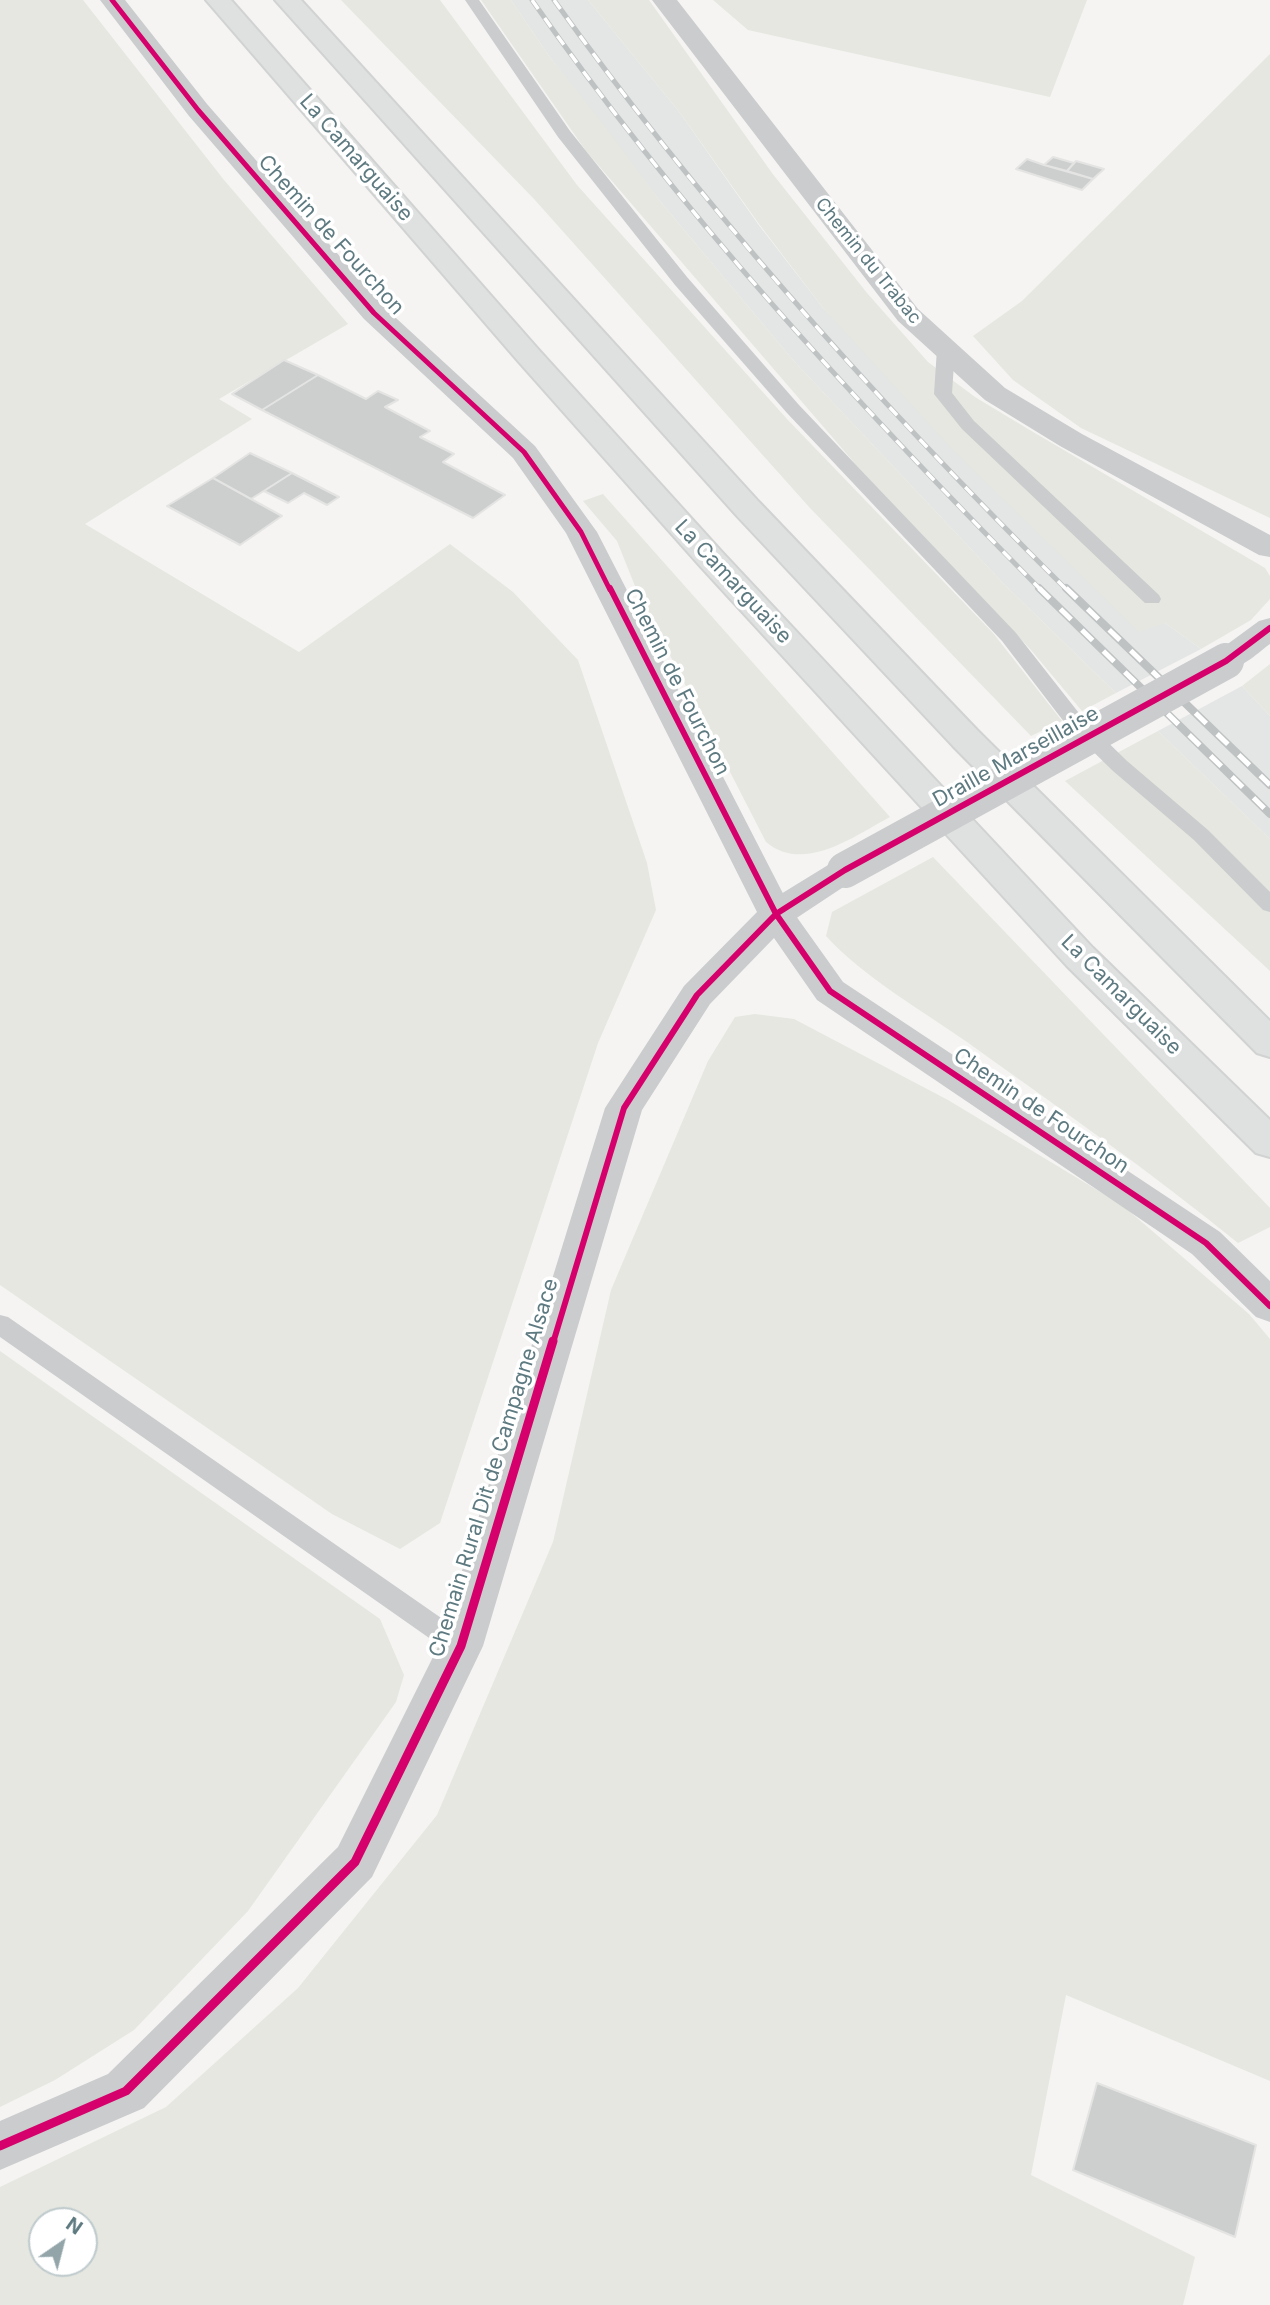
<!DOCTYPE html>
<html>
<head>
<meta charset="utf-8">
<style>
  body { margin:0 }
  #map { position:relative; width:1270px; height:2305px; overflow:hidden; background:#f5f4f3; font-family:Inter,sans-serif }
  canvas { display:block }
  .north { position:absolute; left:28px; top:2207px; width:70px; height:70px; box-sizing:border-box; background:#fff; border:2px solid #bfcacd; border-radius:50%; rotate:35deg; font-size:19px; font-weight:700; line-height:28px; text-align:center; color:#5e7a81 }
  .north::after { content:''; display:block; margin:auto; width:24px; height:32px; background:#93a5a9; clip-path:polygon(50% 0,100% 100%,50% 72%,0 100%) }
</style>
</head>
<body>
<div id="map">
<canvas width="1270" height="2305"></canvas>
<div class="north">N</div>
</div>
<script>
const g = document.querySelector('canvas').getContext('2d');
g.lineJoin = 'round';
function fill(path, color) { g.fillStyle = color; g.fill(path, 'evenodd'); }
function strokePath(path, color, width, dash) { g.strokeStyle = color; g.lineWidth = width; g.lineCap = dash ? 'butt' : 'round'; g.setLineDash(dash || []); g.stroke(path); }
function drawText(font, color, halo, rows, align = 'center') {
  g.font = font + ' Inter,sans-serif'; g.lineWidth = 7; g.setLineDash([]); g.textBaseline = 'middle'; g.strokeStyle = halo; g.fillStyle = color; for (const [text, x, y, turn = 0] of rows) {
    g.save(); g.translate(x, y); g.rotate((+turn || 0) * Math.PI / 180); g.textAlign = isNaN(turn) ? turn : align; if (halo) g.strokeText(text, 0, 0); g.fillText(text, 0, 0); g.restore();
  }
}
fill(new Path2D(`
  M511,0H588L680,113L758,224L823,308L1165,623L1201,649L1116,693L1004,584L793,360L660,201L549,56Z
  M1242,686L1270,716V839L1158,731Z`), '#e4e6e6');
fill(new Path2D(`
  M0,0H83L224,180L348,324L219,399L252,419L85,524L299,652L450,544L513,592L578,660L647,863L656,910L598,1043L440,1523L400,1549L332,1514L0,1285Z
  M341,0H440L577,185L787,419L993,633L1062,721L1031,736L810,508L534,199Z
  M481,0H511L549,56L604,125L660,201L793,360L1004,584L1116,693L1082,711L1031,650L858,467L586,151Z
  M588,0H649L772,173L867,293L928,362L975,397L1028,429L1265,568L1270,576V599L1251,620L1201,649L1165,623L1139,632L953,450L823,308L759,224L680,113Z
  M713,0H1087L1050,97L748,30Z
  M1270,54V518L1081,428L1013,380L973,336L1022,301Z
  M603,494L890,817C854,836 804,874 766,842L637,591L617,541L583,501Z
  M1270,664V716L1242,686Z
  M1158,731L1270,839V971L1065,781Z
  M933,857L1270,1208V1227L1238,1243C1151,1172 1059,1108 967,1042C923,1011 862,976 826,936L832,912Z
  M755,1014L794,1019L948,1100L1122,1205L1249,1314L1270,1339V2081L1066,1995L1031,2175L1195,2257L1183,2305H0V2187L166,2107L298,1988L437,1815L553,1542L611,1290L708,1061L735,1017ZM42,2221H84V2263H42Z
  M0,1351L380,1619L404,1675L396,1702L248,1911L134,2030L55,2080L0,2107Z`), '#e5e7e0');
const building = new Path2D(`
  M1053,157L1074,163L1067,171L1044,165Z
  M1027,159L1044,165L1093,179L1082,190L1016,169Z
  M1076,161L1104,169L1093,179L1067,171Z
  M284,360L318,375L262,410L232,394Z
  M318,375L366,399L378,391L398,400L385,407L430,431L420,437L454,454L443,462L505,495L473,518L262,410Z
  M250,453L292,473L251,499L213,478Z
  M292,473L339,497L327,505L304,493L288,503L264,491Z
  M213,478L251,499L282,516L240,545L167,506Z
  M1097,2083L1256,2145L1235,2237L1073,2170Z`);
fill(building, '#cdcfcf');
strokePath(building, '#e4e4e3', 2);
const trunk = new Path2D(`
  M206,0H231L538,349L722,552L1093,948L1270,1120V1157L1256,1153L1067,966L700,566L518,361Z
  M275,0H301L759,502L977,730L1270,1021V1057L1257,1053L953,746L737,516Z`);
strokePath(trunk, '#d1d2d2', 4);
fill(new Path2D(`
  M465,0H479L570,131L687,277L799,405L1016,633L1082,717L1127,761L1208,830L1270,892V912L1263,910L1194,840L1113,771L1068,727L1002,641L787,413L675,285L558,137Z
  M946,344L955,349L952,393L974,421L1159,595L1161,599L1159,603H1145L962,429L934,394L937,349Z
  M0,1315L8,1317L470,1638L474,1646L470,1654L461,1657L452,1654L0,1337Z`), '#cacccd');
fill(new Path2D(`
  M100,0H125L207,104L384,307L535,446L597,532L791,909L843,982L1220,1232L1270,1281V1322L1256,1317L1192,1254L817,1000L774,938L710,1004L642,1110L483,1646L372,1877L144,2108L0,2170V2121L108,2074L338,1847L439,1645L605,1108L684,986L757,912L566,533L513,458L364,319L189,116Z
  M652,0H677L918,309L1005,388L1082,434L1270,535V557L1259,555L1060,446L985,400L898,321Z`), '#cacccd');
fill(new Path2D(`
  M1270,618V644C1252,657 1238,674 1214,668L1210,661L1214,654L1259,621Z
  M845,858L857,862L863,870L857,878L789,923L776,926L763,923L758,914L763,905L833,862Z`), '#cacccd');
fill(trunk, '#dfe0e0');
const railFar1 = new Path2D(`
  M532,0C680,213 859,406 1041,590
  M554,0C706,212 882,407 1067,590`);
const rail = new Path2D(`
  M1039,588L1270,814
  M1066,588L1270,785`);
strokePath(railFar1, '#bfc2c2', 5);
strokePath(rail, '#bfc2c2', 8);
strokePath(railFar1, '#fff', 3.5, [11]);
strokePath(rail, '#fff', 5, [15]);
strokePath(new Path2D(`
  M845,870L1226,661`), '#cacccd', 36);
strokePath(new Path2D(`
  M112,0L198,110L374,313L524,452L581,532L610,590`), '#d6006c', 5);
strokePath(new Path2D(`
  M610,588L776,914L830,991L1206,1243L1270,1306
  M553,1343L624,1108L697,995L776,914L845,870L1226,661L1270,628`), '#d6006c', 6);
strokePath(new Path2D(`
  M0,2146L126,2091L355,1862L461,1646L553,1341`), '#d6006c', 9);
drawText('18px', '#5e7a81', '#fff', [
  ["Chemin du Trabac",868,261,51]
]);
drawText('21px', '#5e7a81', '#fff', [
  ["La Camarguaise",356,158,49],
  ["Chemin de Fourchon",331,235,48],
  ["La Camarguaise",733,582,47],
  ["Chemin de Fourchon",677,682,63],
  ["Draille Marseillaise",1016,757,-29],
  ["La Camarguaise",1121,995,45],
  ["Chemin de Fourchon",1041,1111,34],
  ["Chemain Rural Dit de Campagne Alsace",494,1468,-73]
]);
</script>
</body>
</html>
